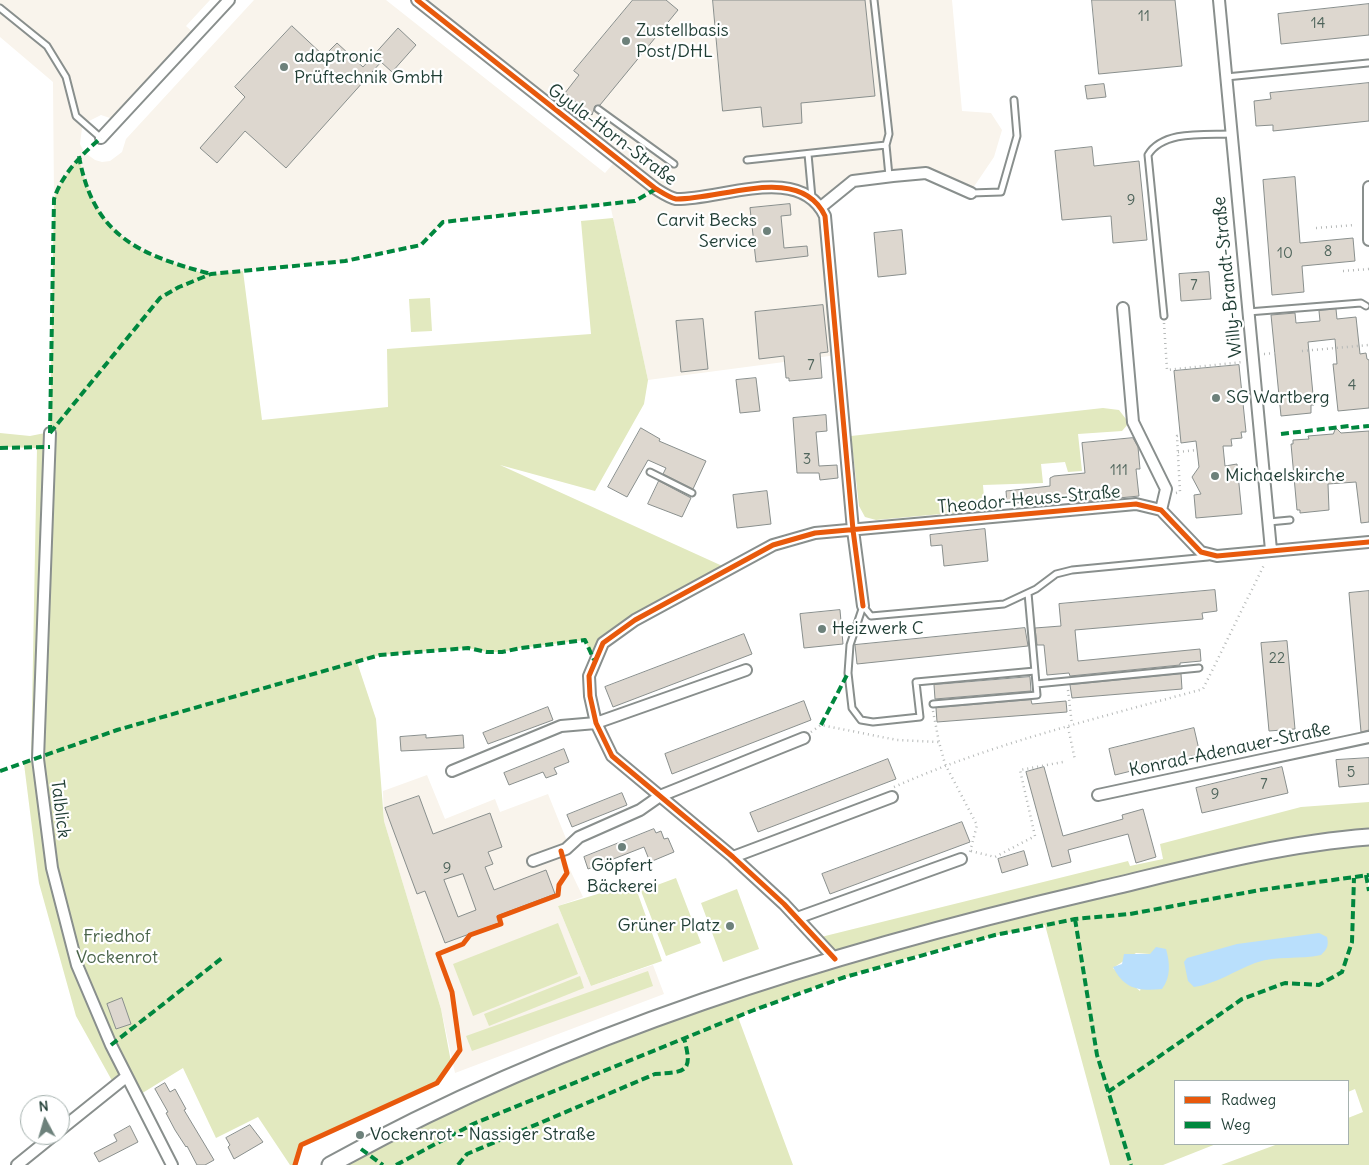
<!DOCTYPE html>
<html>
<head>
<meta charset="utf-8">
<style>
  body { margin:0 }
  #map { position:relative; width:1369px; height:1165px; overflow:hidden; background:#fff; font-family:Delius,sans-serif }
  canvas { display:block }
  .legend { position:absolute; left:1174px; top:1080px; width:175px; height:65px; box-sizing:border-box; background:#fff; border:1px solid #a5b1ae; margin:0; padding:6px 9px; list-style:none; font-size:15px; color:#1f3d34 }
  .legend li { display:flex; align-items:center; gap:10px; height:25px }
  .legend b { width:25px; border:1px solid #a5b1ae }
  .north { position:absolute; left:20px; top:1095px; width:50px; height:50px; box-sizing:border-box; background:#fff; border:1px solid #a5b1ae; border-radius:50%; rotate:354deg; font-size:14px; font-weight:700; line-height:20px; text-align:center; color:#1f3d34 }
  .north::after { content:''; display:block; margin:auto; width:18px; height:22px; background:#6d817b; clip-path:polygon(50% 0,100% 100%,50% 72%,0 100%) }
</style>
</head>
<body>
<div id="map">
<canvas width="1369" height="1165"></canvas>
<ul class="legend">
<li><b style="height:6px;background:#e8590c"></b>Radweg</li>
<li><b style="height:6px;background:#00873e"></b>Weg</li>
</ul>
<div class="north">N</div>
</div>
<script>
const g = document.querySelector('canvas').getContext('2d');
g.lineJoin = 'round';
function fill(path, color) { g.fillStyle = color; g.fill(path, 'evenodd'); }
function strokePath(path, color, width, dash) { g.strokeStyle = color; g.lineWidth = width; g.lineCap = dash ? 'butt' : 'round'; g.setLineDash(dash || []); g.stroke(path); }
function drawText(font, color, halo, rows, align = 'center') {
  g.font = font + ' Delius,sans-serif'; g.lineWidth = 4.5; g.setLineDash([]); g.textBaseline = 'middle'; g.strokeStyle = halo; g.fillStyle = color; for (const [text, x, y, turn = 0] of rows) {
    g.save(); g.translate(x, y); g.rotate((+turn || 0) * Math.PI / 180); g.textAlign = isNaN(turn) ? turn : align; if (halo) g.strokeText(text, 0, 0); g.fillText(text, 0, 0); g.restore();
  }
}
fill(new Path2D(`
  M0,0H210L186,26L196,35L116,120L101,115L87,122L82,128L80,144L84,152L95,160L102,162L110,161L122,152L126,139L254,0H386L605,173L618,158L417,0H952L962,111L991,113L1002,130L994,157L971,191L925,172L857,179L835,193L821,206L801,190L777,185L674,199L623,162L655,189L635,200L623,203L635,202L656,190L674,200L777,188L801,192L820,208L824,217L837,355L648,380L610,204L443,222L421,245L345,261L211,274L165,262L145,252L111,228L98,212L82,173L79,157L58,188L54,199L53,82L0,37Z
  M427,775L445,819L495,799L500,812L548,794L569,846L561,851L583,897L558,906L591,986L653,965L664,994L455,1073L441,1009L384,821L383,791Z`), '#f9f4ec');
fill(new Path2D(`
  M79,156C90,216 124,251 183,266C192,269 203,274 213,274C223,273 233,272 243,271L262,420L388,407L387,349L591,334L581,221L613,218L648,380L644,404L595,491L500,465L729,569L603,643L594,660L585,640L521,648L502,652H487L468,648L380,655L357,662L376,719L384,821L441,1009L451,1062L437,1083L302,1145L295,1165H290L258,1117L216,1138L183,1068L136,1097L126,1077L115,1086L76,1016L39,883L24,764L31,761L37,448L0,447V433L30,436L50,432L54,199L58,188Z
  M430,298L432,331L411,332L409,299Z
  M1103,408L1119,410L1129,423L1122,431L1078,434L1082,471L1068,472L1065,462L1041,464L1043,483L983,485L985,510L876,520L865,517L859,506L851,436Z
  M1369,802V875L1367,876L1369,891V1165H1221L1278,1144H1348V1118L1363,1112L1355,1089L1348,1092V1081H1175V1144H1216L1163,1165H1110L1045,925C941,946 837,976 738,1017L793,1165H330L540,1064L835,960L817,938L1128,861L1130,866L1163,859L1160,844L1301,807ZM1136,953L1150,954L1140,991L1113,968Z
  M676,878L701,943L666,956L641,891Z
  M634,883L662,961L591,986L558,906Z
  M737,889L759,949L723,962L701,903Z
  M558,923L578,974L473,1016L453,964Z
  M648,971L653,986L472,1051L466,1036Z
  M580,976L584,988L489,1026L484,1014Z`), '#e2e9bf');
fill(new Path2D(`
  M1319,933L1327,937C1329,946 1327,949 1321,955C1299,960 1277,955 1255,963C1234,971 1216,984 1194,987L1188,981L1184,962L1187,958L1237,944Z
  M1156,947L1166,949C1170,963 1171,977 1162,989C1139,991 1125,990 1113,967L1122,964L1124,954H1150Z`), '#b9dffc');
const building = new Path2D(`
  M633,0H666L678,10L600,105L595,106L592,115L565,93L579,75L574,71Z
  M713,0H865L875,96L801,103L802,123L763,127L761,107L723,111Z
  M1092,0H1175L1182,66L1099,74Z
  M1369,4V35L1281,44L1278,14Z
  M292,26L324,56L337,43L363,67L398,28L416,45L392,72L381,62L286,168L245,131L217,163L200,148L245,97L235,87Z
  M1369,83V121L1273,131V125L1256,126L1254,101L1271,99L1270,93Z
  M1104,84L1106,97L1087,99L1085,86Z
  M1092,147L1094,166L1139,161L1147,240L1113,243L1111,216L1062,220L1055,151Z
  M1295,177L1300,243L1353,238L1355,261L1302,266L1304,292L1272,295L1263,180Z
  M790,204L791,215L781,216L784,248L807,246L808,256L756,262L750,208Z
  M902,230L906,274L878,277L874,233Z
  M1209,272L1211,299L1181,301L1179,274Z
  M823,305L828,352L820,353L822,378L789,381V378H786L784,356L759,359L755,312Z
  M1336,309L1337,319L1356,317L1360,354L1366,353L1367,359L1369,360V408L1338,411L1333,364H1337L1335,339L1308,342L1314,405H1311V413L1281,416L1271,315L1295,313L1296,323L1320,321L1319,311Z
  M703,319L708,369L681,372L676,321Z
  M1239,365L1246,432H1241L1242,438L1231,439L1232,446H1223L1225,466L1237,464L1242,514L1196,518L1194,495L1201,494L1192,477L1199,467L1196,441L1181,443L1174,371Z
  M756,378L760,411L740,413L736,380Z
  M826,415L827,431L816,432L819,466L837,465L838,478L820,480L819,473H797L793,418Z
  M641,428L660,439L659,441L706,461L693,489L663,474L666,468L648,460L627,497L608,487Z
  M1336,428L1341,433L1369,431V522L1361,523L1356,482L1328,484L1329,510L1300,513V510H1297L1291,444H1293V440L1309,439L1308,436L1333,434Z
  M1133,438L1138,447L1140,469H1136L1139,496L1078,502V497L1007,504L1006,491L1050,486V478L1054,476L1085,473L1082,443Z
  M659,481L691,498L682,517L648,504Z
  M767,491L771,524L737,528L733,495Z
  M985,529L988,561L944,566L942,545L931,546L930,535Z
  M1215,590L1217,611L1202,613L1203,619L1075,630L1078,661L1200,649L1201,661L1180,663V665L1070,676L1069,673L1047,675L1044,645H1037L1035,628L1061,626L1059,604Z
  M1369,591V730L1361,732L1349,593Z
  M840,610L843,644L804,648L800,614Z
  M1025,628L1028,646L857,664L855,645Z
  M744,634L752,654L613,707L605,687Z
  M1287,641L1295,729L1269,731L1261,643Z
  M1181,674L1182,689L1072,698L1070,685Z
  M1030,677L1031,691L935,699L934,685Z
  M1031,700L1032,704L1066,701L1067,712L937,722L936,708Z
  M804,701L811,720L672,774L665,754Z
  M548,707L553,720L488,744L483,733Z
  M1194,728L1200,754L1115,775L1109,749Z
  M426,735V738L463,735L464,748L401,751L400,737Z
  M564,749L569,762L554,768L557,774L546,778L543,772L509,785L504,773Z
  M1369,758V784L1339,787L1336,760Z
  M888,759L896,779L758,832L750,813Z
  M1044,767L1063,836L1123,819L1122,815L1143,809L1156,857L1136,863L1128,834L1068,850L1071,862L1052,867L1026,772Z
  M1282,767L1288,793L1202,813L1196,788Z
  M622,793L627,805L572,827L567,815Z
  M419,796L433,834L490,813L502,847L488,852L493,864L485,867L494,890L546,870L555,894L497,916L499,923L445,943L425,891L417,894L385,808ZM463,874L476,910L458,917L444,880Z
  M962,822L970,842L830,894L822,874Z
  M654,829L656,833L661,831L664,839L668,838L674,852L650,862L644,847L588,869L584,857Z
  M1024,851L1028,865L1002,873L998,859Z
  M122,998L131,1024L116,1029L107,1004Z
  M165,1083L170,1092L175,1089L186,1109L184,1110L214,1160L205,1165H197L187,1146L186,1147L175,1130L166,1113L168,1112L155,1089Z
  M250,1125L263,1142L234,1159L228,1147L230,1145L226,1138Z
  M130,1126L138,1142L99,1162L94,1153L117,1141L114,1135Z`);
fill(building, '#ddd7cf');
strokePath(building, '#898f8d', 1);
const lane = new Path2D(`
  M874,0L889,134L886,145L889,176
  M0,8L47,46L66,77L76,116L101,138
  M1226,77L1368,63
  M598,109L674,164
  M808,154L812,198
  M747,160L886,145
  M971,193L1001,192L1017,136L1014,100
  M1248,312L1361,303L1366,306
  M1164,316L1148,155C1163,130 1205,135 1230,134
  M650,472L692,493
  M1269,522L1290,520
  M863,606L871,616L1004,604L1036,589L1056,574L1072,570L1208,557
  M863,606L850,645L848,673L852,708L861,720L873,722L920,717L916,682L1035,671
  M1036,684L1199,668
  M933,704L1037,695L1028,593`);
const street = new Path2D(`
  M417,0L656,189C661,192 670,198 676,199C721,200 800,163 825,216L853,530L863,606
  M1219,0L1271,550
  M101,138L229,0
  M1369,187V240
  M821,207L853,181L893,176L926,173L971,193
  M1123,308L1133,422L1166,489L1161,510
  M50,433L38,759L52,868L77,965L111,1045L172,1165
  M452,771L561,726L596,723L746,670
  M1098,795L1369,737
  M733,857L892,797
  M533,861L566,849L579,837L640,810L660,796L804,738
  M797,918L961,859
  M835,959L784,904L733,857L612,756L596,723L590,696L589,676L603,643L635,620L773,545L815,533L1136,504L1161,510L1201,552L1217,556L1369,542
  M60,1130L126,1077
  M17,1165L54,1135`);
const secondary = new Path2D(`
  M330,1165C567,1034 832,952 1094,891C1184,870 1276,844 1369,837`);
strokePath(lane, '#898f8d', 9);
strokePath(street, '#898f8d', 14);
strokePath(secondary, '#898f8d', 19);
strokePath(new Path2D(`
  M1316,228L1355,225
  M1343,271L1369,269
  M1164,323L1167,370L1243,362
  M1302,351L1369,345
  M1264,354L1277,353
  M1178,452L1197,450
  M1285,474L1292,473
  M1176,493L1180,492L1177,436L1181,435
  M1068,690L1072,725
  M933,711L939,742
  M1068,727L1075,760
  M811,732L821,725L897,740L939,742L945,764L977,825L970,852
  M894,787C993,743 1099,718 1203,689L1265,563
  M971,851L995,857L1035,836L1020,770L1063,762`), '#b6b9b8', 2.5, [1, 4]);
strokePath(lane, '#fff', 5);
strokePath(street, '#fff', 10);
strokePath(secondary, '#fff', 15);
strokePath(new Path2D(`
  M79,156C93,236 139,255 211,274
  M50,433L160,298L179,287L211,274L345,261L421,245L443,222L635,201L656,189
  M50,433L54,199C62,174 82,154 101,138
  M1281,434L1349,426L1350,428L1369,426
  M0,448L50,447
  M821,725L848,673
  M0,771L117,730L380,655L468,648L487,652H502L521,648L585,640L594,660
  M1366,875L1369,891
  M1075,919L1097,1055L1131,1165
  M111,1045L222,958
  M1108,1092L1242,999L1285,983L1319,985L1342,972L1352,942L1354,878
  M361,1149L383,1165
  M396,1165L473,1124L754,1010L845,977L995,935L1046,925L1075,919L1130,914L1260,890L1369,875
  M458,1165L467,1154L655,1074C687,1072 693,1072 684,1038`), '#00873e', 4, [8, 4]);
strokePath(new Path2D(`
  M417,0L656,189C661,192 670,198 676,199C721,200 800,163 825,216L853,530L863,606
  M835,959L784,904L733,857L612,756L596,723L590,696L589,676L603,643L635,620L773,545L815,533L1136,504L1161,510L1201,552L1217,556L1369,542
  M295,1165L301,1145L437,1083L460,1050L452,992L438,954L463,944L470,935L501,924L499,917L558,895L559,885L567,873L561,851`), '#e8590c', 5);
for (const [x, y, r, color] of [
  [626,41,5,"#6d817b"],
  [284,67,5,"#6d817b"],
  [767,231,5,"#6d817b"],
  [1216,398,5,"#6d817b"],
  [1215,476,5,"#6d817b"],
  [822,629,5,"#6d817b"],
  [622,847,5,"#6d817b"],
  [730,926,5,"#6d817b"],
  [360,1135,5,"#6d817b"]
]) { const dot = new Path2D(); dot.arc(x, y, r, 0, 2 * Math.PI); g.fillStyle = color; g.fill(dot); strokePath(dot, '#fff', 2); }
drawText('15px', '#4e645b', null, [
  ["11",1144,17],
  ["14",1318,24],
  ["9",1131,201],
  ["8",1328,252],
  ["10",1285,254],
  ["7",1194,286],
  ["7",811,366],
  ["4",1352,386],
  ["3",807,460],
  ["111",1119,471],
  ["22",1277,659],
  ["5",1351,773],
  ["7",1264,785],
  ["9",1215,795],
  ["9",447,869]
]);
drawText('18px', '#1f3d34', '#fff', [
  ["Zustellbasis",636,31],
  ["Post/DHL",636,52],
  ["adaptronic",294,57],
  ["Prüftechnik GmbH",294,78],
  ["Carvit Becks",757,221,"right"],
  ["Service",757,242,"right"],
  ["SG Wartberg",1226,398],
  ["Michaelskirche",1225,476],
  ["Heizwerk C",832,629],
  ["Göpfert",622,866,"center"],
  ["Bäckerei",622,887,"center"],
  ["Grüner Platz",720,926,"right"],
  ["Vockenrot - Nassiger Straße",370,1135]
], 'left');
drawText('18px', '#1f3d34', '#fff', [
  ["Gyula-Horn-Straße",612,135,37],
  ["Willy-Brandt-Straße",1228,277,-96],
  ["Theodor-Heuss-Straße",1029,500,-5],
  ["Konrad-Adenauer-Straße",1230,750,-12],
  ["Talblick",60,809,83]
]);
drawText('18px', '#4a644a', '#fff', [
  ["Friedhof",117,937],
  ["Vockenrot",117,958]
]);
</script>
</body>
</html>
